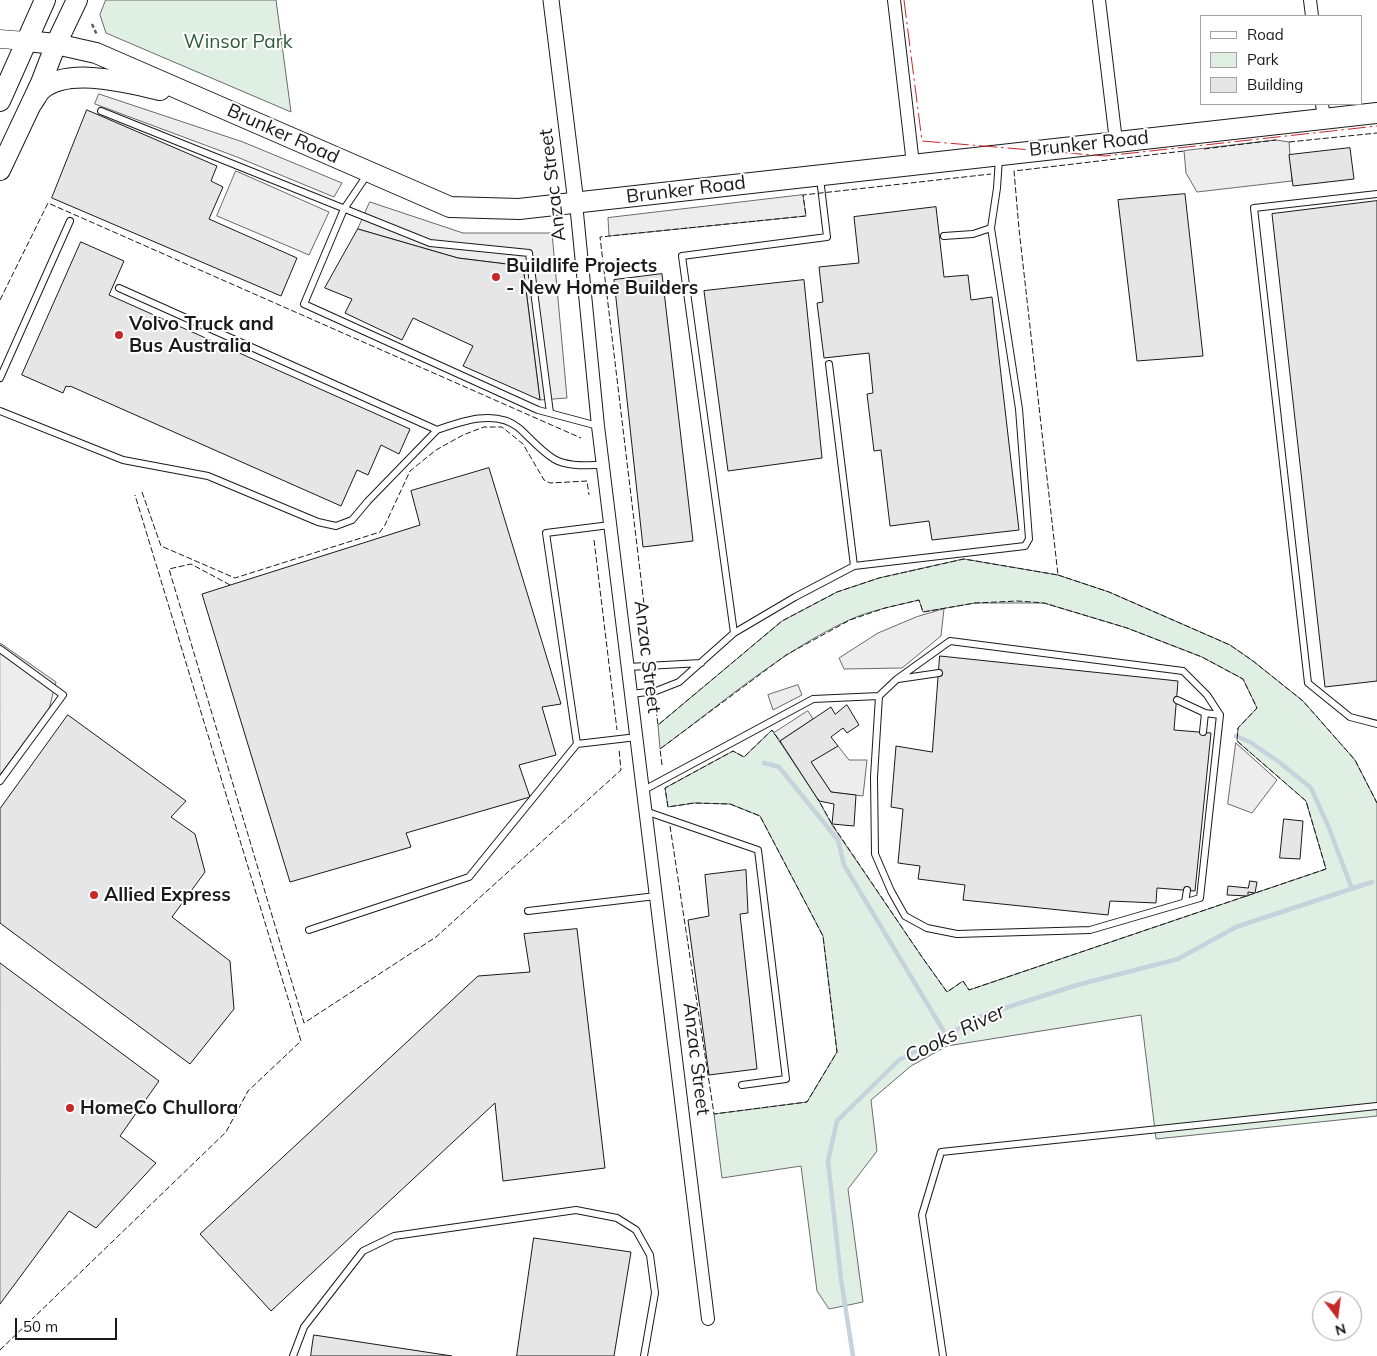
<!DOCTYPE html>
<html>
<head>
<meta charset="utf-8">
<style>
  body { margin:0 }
  #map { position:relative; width:1377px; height:1356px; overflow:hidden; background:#fff; font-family:Mulish,sans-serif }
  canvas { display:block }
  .legend { position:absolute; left:1200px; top:15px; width:162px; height:90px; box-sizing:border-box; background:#fff; border:1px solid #a3a3a3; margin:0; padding:6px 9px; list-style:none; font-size:15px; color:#1a1a1a }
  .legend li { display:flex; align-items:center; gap:10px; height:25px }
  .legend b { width:25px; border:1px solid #a3a3a3 }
  .north { position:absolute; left:1312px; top:1291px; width:50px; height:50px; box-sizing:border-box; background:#fff; border:1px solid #a3a3a3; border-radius:50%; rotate:165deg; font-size:14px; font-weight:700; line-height:20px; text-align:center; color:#1a1a1a }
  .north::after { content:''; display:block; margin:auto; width:18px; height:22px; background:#c62828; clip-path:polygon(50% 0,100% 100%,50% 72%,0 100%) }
  .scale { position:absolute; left:15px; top:1318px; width:102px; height:22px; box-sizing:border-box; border:2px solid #1a1a1a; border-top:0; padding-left:6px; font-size:15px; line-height:18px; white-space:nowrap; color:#1a1a1a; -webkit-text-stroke:4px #fff; paint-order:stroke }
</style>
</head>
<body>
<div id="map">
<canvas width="1377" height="1356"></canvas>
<ul class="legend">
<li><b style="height:6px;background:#fff"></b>Road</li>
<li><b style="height:14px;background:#e0efe3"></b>Park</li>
<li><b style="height:14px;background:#e6e6e6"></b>Building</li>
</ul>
<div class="north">N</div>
<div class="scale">50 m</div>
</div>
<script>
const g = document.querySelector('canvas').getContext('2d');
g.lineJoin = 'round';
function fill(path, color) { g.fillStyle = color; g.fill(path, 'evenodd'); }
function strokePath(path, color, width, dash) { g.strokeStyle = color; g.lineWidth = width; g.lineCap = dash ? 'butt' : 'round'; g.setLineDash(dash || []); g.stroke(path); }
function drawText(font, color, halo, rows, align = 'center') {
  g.font = font + ' Mulish,sans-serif'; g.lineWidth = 4; g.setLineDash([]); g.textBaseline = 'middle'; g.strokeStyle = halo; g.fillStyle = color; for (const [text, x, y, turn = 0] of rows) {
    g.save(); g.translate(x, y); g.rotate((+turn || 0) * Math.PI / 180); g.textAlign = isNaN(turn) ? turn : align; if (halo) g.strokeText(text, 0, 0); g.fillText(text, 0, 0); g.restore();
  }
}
const green = new Path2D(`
  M106,0H276L291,112L106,33L100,15Z
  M964,559L1058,575L1109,592L1230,645L1253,661L1303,701L1355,760L1377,803V1116L1156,1139L1141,1015L947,1046L911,1066L871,1100L877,1151L848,1189L863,1302L829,1309L817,1291L801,1166L722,1178L714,1114L807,1102L837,1052L823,936L760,816L730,804L694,803L668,807L665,788L733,751L744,757L772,730L819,801L832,825L922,957L947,992L963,981L969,990L1326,869L1306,801L1237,741L1238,728L1257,708L1243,679L1202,657L1127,628L1044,603H975L923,612L919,600C895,606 871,610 849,620C780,652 721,704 660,749L658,725L782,621L837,592L879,578Z`);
fill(green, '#e0efe3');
strokePath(green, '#6a6a6a', 1);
const parking = new Path2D(`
  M99,94L243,142L342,183L334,197L237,157L95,104Z
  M1276,140L1289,142L1292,181L1197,192L1186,173L1184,151Z
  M236,171L329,212L309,255L217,216Z
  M803,195L806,216L609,236L608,218Z
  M370,202L463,233H552L567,398L540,400L523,266L458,258L358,229Z
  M944,609L941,636L902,668L844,669L839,658L878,633L916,617Z
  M0,643L56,682L49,709L0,775Z
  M798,685L802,695L773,710L768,695Z
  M808,711L813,719L780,741L774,733Z
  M1236,743L1277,780L1252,813L1228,804Z
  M838,746L849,760H867L863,796L831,792L811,762Z`);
fill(parking, '#ededed');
strokePath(parking, '#6a6a6a', 1);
strokePath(new Path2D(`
  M1236,736L1250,742L1279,762L1311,788L1329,828L1352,889
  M764,763L779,767L838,840L844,865L946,1035
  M853,1356L841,1279L828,1161L837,1121L899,1060L986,1014L1077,985L1178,959L1236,927L1372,882`), '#c6d2dc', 4.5);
const building = new Path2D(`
  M87,110L217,166L211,181L223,187L209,219L297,258L281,296L52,198Z
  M1350,148L1354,179L1293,186L1289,155Z
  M1185,194L1203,356L1137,361L1118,200Z
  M1377,201V681L1325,687L1272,214Z
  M936,207L944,277L968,275L971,300L992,297L1019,530L932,540L929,521L890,526L881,450L874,451L867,394L873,393L869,353L824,358L817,303L823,302L819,267L859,263L854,217Z
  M358,229L458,258L523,266L540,400L463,366L473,346L413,318L402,340L345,313L352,299L325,288Z
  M81,242L124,261L109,295L410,429L399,454L381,445L368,475L357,470L341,506L70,386L69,387L66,386L63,393L22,375Z
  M662,274L693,541L643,547L614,280Z
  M804,280L822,458L728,471L704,291Z
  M489,468L561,704L542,707L556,755L519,765L530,797L406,833L411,847L290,882L202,594L420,525L411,491Z
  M940,656L1178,681L1174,730L1211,733L1195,891L1157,888L1156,903L1110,901L1108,915L963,900L965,885L918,879L920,866L898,863L903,809L891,807L896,746L932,752Z
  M847,705L859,725L847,733L843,728L831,737L838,746L811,762L831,792L856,795L854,826L832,824L834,804L819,801L780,741L831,707L835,714Z
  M68,715L186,801L171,817L195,834L205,872L172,917L230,961L234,1009L190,1064L0,923V809Z
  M1284,819L1303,821L1300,859L1280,858Z
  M746,870L748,913L740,914L757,1069L709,1075L688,920L709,916L705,875Z
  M1250,881L1257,882L1255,893L1248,892V896L1227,895L1228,886L1248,888Z
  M577,929L605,1168L503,1181L495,1103L271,1311L200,1234L478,976L530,972L524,934Z
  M0,963L159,1081L120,1136L156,1163L96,1228L69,1211L0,1304Z
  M534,1238L631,1252L614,1356H517Z
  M314,1335L452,1356H311Z`);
fill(building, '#e6e6e6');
strokePath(building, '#1a1a1a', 1);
const service = new Path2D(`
  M101,111L430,243L529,253L550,413
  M367,175L344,209L304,304L538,410L598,426
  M1377,194L1254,208L1308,683L1350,717L1377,724
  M944,236L973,234L991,228L997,188L999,158
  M829,364L854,566
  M0,378L70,221
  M0,411L123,460L208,476L318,522L336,526L352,520L368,501L437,430L119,288
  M437,430C462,421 496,409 519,428C530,438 541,451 554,459C567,467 588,465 603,465
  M610,525L546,533L577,744L637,737
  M734,633L682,256L827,237L820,178
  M0,649L63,695L0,781
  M628,667L701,663
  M898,679L939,673
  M631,694L656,691L679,682L734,633L795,597L854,566L1025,546L1029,539L1019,409L991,228
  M1177,700L1205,713L1220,715
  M1203,732L1205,713
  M642,791L813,699L879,696L897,679L950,641L1183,671L1207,695L1220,715L1200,898L1090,930L957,934L927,928L905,916L891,891L875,854L874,777L879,696
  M645,811L758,850L786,1079L742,1085
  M1185,902L1187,890
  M528,911L656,896
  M309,930L469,877L577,744
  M293,1356L304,1327L363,1251L394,1236L576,1210L617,1218L636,1230L650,1255L655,1293L644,1356
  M943,1356L922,1215L941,1152L1377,1106`);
const minor = new Path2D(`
  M894,0L913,164
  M1099,0L1116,141
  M1310,0L1312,16
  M1322,104L1324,118
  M576,203L598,426L708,1319`);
const tertiary = new Path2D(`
  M551,0L576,203`);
const secondary = new Path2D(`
  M0,39L26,41`);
const primary = new Path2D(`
  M26,41L56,44L96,53L450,207L519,209L1377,113
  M32,103C35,99 38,93 41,90C68,66 128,83 160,90`);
const trunk = new Path2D(`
  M0,101L45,0
  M0,170L41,83L56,44L77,0`);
strokePath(service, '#1a1a1a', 8);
strokePath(minor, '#1a1a1a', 14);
strokePath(tertiary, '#1a1a1a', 17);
strokePath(secondary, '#1a1a1a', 19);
strokePath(primary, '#1a1a1a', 22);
strokePath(trunk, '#1a1a1a', 22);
strokePath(new Path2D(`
  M92,24L97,35`), '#5f5f5f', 2.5, [4, 2.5]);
strokePath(service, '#fff', 6);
strokePath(minor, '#fff', 12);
strokePath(tertiary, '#fff', 15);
strokePath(secondary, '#fff', 18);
strokePath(primary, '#fff', 20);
strokePath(trunk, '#fff', 20);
strokePath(new Path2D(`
  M1289,142L1377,133
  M1204,149L1276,140
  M0,300L48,203L581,438
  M142,492L161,546L235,578L380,532L385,525L410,471L436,450L463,435L484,427H502L523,444L544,480L550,483L587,481L589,495
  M594,540L617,730
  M1058,575L1109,592L1230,645L1253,661L1303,701L1355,760L1377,803
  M230,585L191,564L169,569L304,1023L436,937L621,770L619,749
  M650,654L600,237L806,216L803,195L991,174
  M654,693L658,725L782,621L837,592L879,578L964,559L1058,575L1019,229L1014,171L1184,151
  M662,765L660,749L786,655L850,620L885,608L919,600L923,612L975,603L1018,601L1044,603L1127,628L1202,657L1243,679L1257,708L1238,728L1237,741L1306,801L1326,869L969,990L963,981L947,992L922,957L832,824L818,799
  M670,826L714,1114L807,1102L837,1052L823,936L760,816L730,804L694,803L668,807L665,788L733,751L744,757L772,730L781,743
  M0,1350L226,1132L248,1091L301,1041L135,495`), '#1a1a1a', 1, [6, 2.5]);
strokePath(new Path2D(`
  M904,0L922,141L1105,156L1377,126`), '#c62828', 1, [18, 4, 2.5, 4]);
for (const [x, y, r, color] of [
  [496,277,5,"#c62828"],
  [119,335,5,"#c62828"],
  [94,895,5,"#c62828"],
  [70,1108,5,"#c62828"]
]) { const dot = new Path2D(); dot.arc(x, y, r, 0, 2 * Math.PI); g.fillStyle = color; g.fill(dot); strokePath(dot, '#fff', 2); }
drawText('19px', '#2b5a34', '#fff', [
  ["Winsor Park",238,42]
]);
drawText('19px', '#1a1a1a', '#fff', [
  ["Brunker Road",283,134,24],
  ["Brunker Road",1089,144,-6],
  ["Anzac Street",553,185,-97],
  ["Brunker Road",686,190,-7],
  ["Anzac Street",647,657,83],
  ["Anzac Street",696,1059,83]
]);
drawText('bold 19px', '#1a1a1a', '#fff', [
  ["Buildlife Projects",506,266],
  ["- New Home Builders",506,288],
  ["Volvo Truck and",129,324],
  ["Bus Australia",129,346],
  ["Allied Express",104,895],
  ["HomeCo Chullora",80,1108]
], 'left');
drawText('italic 20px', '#1a1a1a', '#fff', [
  ["Cooks River",955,1034,-26]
]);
</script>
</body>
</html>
